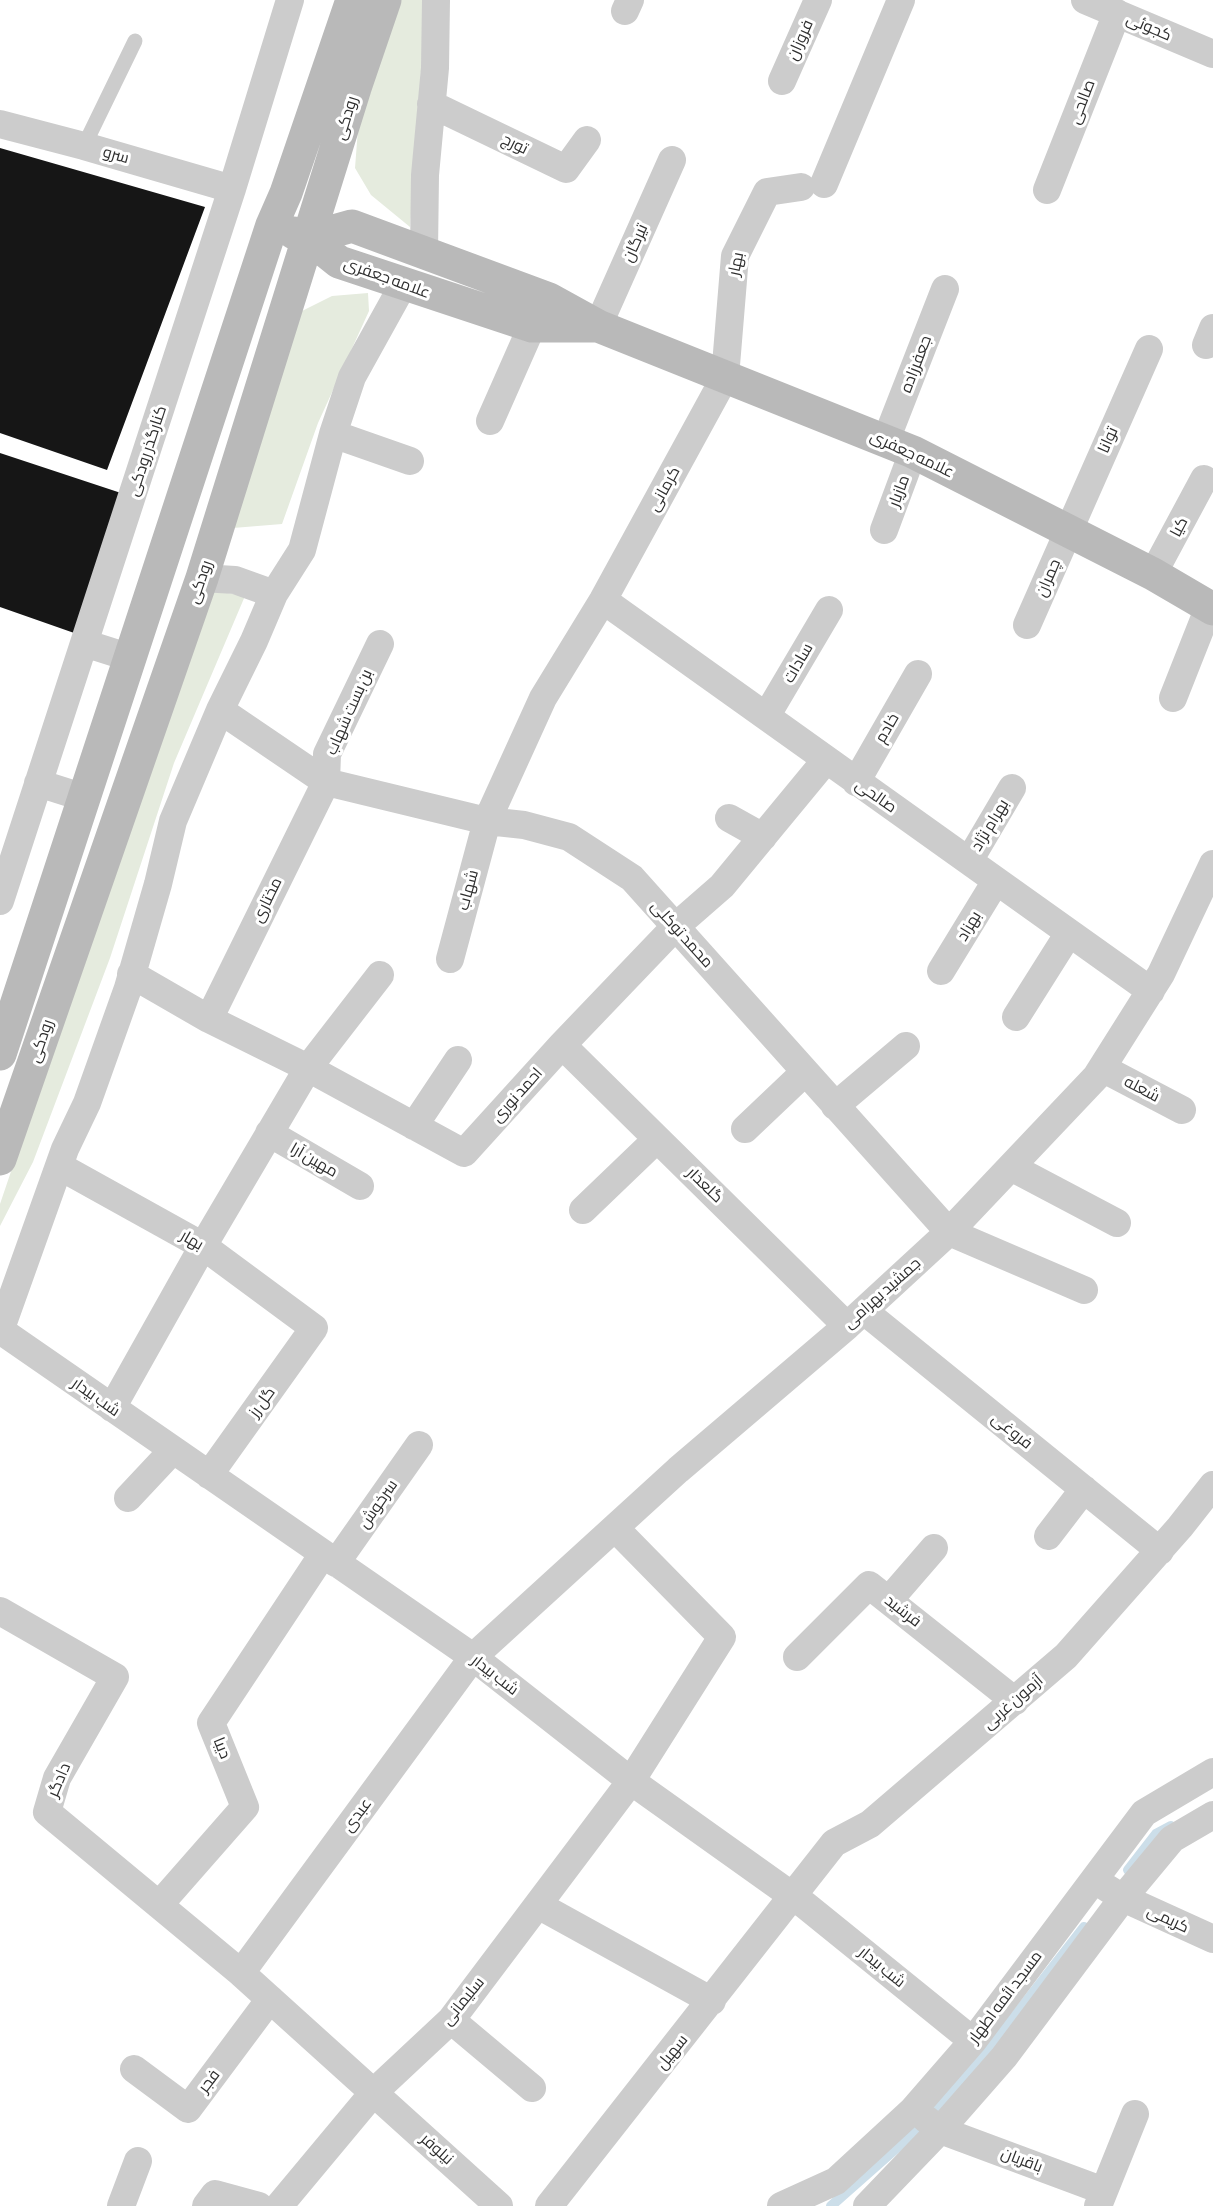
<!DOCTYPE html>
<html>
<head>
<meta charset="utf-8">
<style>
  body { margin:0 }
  canvas { display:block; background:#fff }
</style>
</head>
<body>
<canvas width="1213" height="2206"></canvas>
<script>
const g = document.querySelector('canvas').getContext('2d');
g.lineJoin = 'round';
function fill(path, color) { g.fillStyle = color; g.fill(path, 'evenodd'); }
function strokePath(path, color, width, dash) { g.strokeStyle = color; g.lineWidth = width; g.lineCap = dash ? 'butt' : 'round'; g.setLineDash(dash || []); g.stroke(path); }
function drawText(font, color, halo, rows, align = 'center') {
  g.font = font + ' "Asap Condensed",Cairo,sans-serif'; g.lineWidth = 6; g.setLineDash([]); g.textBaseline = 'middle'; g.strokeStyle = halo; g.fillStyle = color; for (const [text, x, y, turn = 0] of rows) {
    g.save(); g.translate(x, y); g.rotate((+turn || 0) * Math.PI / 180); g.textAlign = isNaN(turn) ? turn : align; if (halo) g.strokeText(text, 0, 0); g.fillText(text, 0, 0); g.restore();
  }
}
fill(new Path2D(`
  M398,0H426L410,227L371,195L355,168L358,129Z
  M368,293L369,311L318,423L282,524L233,528L300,312L332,296Z
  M208,590L245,596L174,763L110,958L33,1162L0,1226V1204Z`), '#e5ebde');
strokePath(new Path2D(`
  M1128,1870L1156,1834L1171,1826
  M831,2206L917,2130L997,2039L1084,1927`), '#ccdee9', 10);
fill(new Path2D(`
  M0,148L205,207L107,470L0,433Z
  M0,453L124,494L77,634L0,607Z`), '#161616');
strokePath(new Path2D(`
  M84,146L135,41`), '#ccc', 15);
strokePath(new Path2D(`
  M1085,0L1213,54
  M625,11L630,0
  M782,81L818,0
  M431,104L566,169L587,140
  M0,124L84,146L232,189
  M824,184L901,0
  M1047,190L1117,13
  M424,252L425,175L435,68L436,0
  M598,326L672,160
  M1206,345L1213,328
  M490,421L532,326
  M333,434L410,461
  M886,440L945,289
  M884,530L913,452
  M1153,574L1204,479
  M202,578L235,580L274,594
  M603,600C786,729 968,861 1151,991
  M1027,625L1149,349
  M84,643L131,658
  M1173,698L1209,607
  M220,710L326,782L487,821L524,825L569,837L632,878L949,1232L1084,1290
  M767,715L829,610
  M856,782L918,674
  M38,783L85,798
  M729,818L763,837
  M969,861L1012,788
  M0,901L232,189L290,0
  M450,959L487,821L543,698L603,600L725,377L735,256L767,192L801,187
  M941,971L996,881
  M131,974L209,1019L308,1068L464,1153L562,1045L675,927L722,886L826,760
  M1016,1017L1069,933
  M209,1019L326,782L327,754L380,644
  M562,1045L847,1326
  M1102,1068L1182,1110
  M835,1106L906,1046
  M414,1126L458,1060
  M745,1129L805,1072
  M269,1133L360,1186
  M59,1166L203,1246L314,1328L209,1475
  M1011,1167L1117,1223
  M583,1210L657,1139
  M864,1311L1160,1551
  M0,1330L473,1657L631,1781L805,1905L973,2041
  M0,1331L65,1149L87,1103L128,988L158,884L173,821L220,710L254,641L274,594L302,550L333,434L352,377L403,285
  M112,1408L203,1246L308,1068L380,975
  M128,1498L173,1450
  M1048,1536L1084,1489
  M336,1563L419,1445
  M889,1600L934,1548
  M0,1611L115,1677L57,1778L47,1812L241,1973L499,2206
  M797,1657L869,1585L1015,1701
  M1107,1888L1123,1898L1213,1939
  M159,1905L245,1807L211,1723L323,1554
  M538,1905L712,2001
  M241,1973L473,1657L678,1470L847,1326L949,1232L1096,1077L1161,974L1213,864
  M451,2020L532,2088
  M134,2069L188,2109L270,1999
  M926,2119L940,2130L1104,2191
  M121,2206L138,2161
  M206,2206L215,2194L259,2206
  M279,2206L374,2092L451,2020L631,1781L722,1637L615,1528
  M549,2206L834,1843L870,1824L1066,1656L1180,1527L1213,1485
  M781,2206L836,2181L913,2110L973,2041L1144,1813L1213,1772
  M867,2206L940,2130L1004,2057L1123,1898L1172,1839L1213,1815
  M1098,2206L1135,2114`), '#ccc', 28);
strokePath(new Path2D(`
  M294,233L309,238L339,262L532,326H595
  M309,238L352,226L549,299L598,326L913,452L1153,574L1213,609
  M0,1054L272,225L286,193L352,0
  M0,1159L202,578L355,88L385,0`), '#b9b9b9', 33);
drawText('16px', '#2f2f2f', '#fff', [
  ["کجوئی",1149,27,23],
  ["فروزان",800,40,-66],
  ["صالحی",1082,102,-69],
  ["رودکی",346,118,-73],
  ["تورج",515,144,26],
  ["سرو",116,155,16],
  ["تیرگان",635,243,-66],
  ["بهار",736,264,-78],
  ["علامه جعفری",387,278,20],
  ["جعفرزاده",916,364,-69],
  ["توانا",1108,440,-66],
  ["کنارگذر رودکی",147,451,-72],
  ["علامه جعفری",912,454,25],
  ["کرمانی",664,489,-61],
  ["مازیار",899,491,-69],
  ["کیا",1179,527,-62],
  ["چمران",1048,578,-67],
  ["رودکی",200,582,-71],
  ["سادات",798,663,-60],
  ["بن بست شهاب",349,712,-66],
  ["خادم",887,728,-60],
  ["صالحی",876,796,35],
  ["بهرام نژاد",990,825,-59],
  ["شهاب",468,890,-75],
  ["مختاری",267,900,-64],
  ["بهزاد",969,926,-59],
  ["محمد توکلی",682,934,48],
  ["رودکی",41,1041,-71],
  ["شعله",1142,1089,28],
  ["احمد نوری",517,1095,-48],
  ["مهین آرا",314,1160,30],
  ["گلعذار",705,1185,44],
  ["بهار",192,1240,30],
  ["جمشید بهرامی",882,1293,-42],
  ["شب بیدار",96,1397,35],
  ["گل رز",262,1402,-54],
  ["فروغی",1012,1431,39],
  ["سرخوش",378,1504,-55],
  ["فرشید",903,1611,38],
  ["شب بیدار",495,1675,38],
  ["آزمون غربی",1013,1702,-41],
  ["دیبا",222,1748,68],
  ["دادگر",59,1780,-67],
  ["عبدی",357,1815,-54],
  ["کریمی",1168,1919,25],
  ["شب بیدار",882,1967,39],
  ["مسجد ائمه اطهار",1005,1997,-53],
  ["سلیمانی",463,2001,-51],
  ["سهیل",672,2052,-51],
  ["فجر",209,2081,-53],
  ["نیلوفر",437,2149,42],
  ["باقریان",1022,2160,21]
]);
</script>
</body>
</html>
